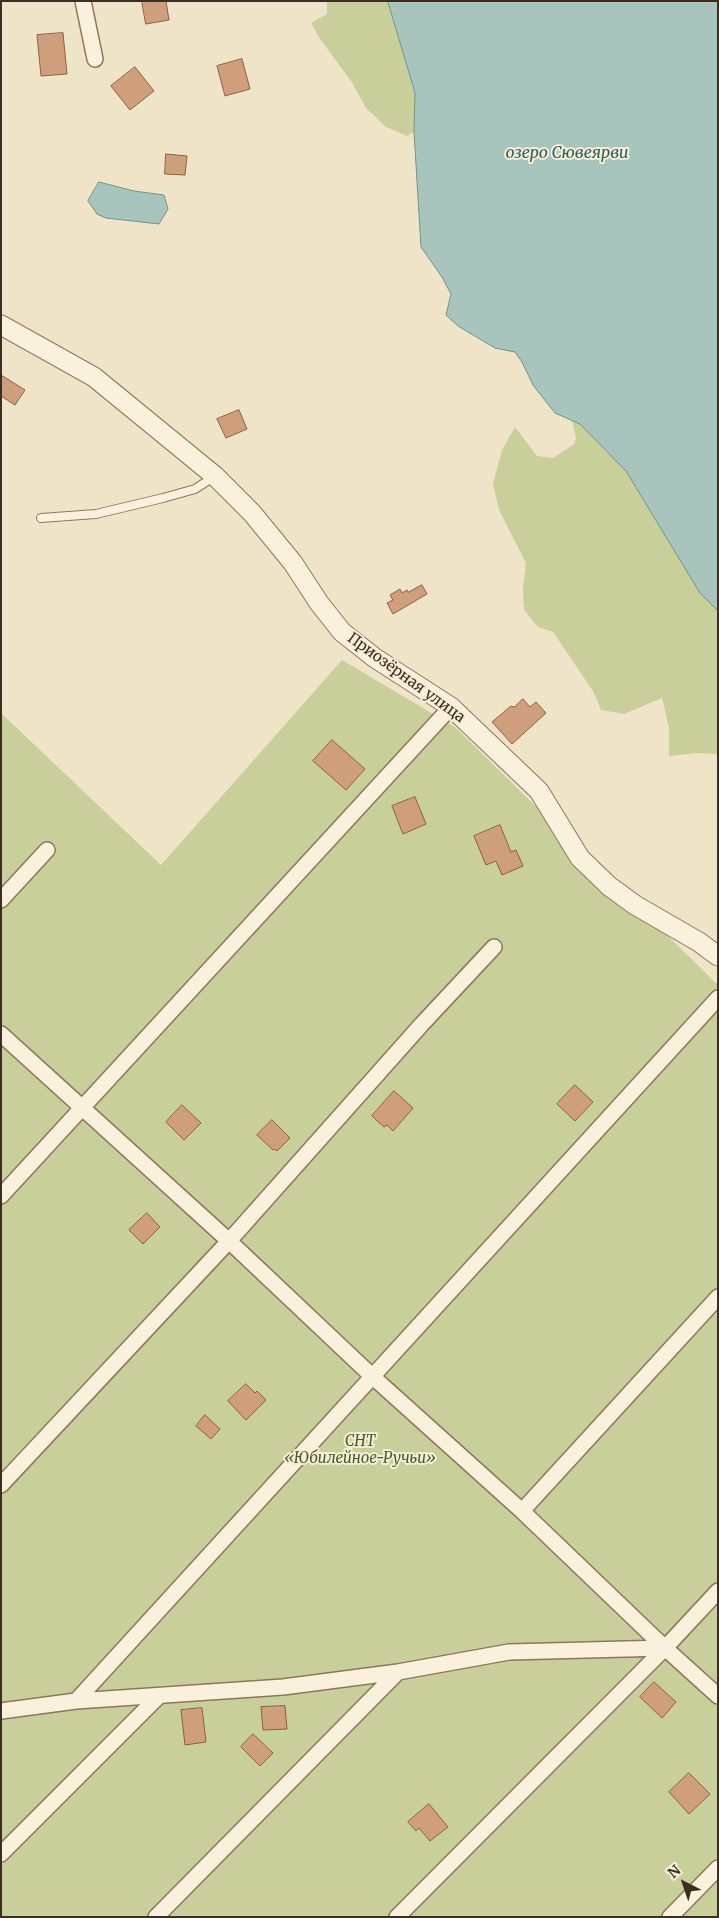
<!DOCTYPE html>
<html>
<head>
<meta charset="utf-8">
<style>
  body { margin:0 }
  #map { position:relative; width:719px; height:1918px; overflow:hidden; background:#f0e4c8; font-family:Merriweather,serif }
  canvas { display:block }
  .frame { position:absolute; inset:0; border:2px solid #3d2e20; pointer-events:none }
  .north { position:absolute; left:659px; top:1858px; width:50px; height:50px; -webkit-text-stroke:4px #f7eed8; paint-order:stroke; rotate:319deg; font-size:14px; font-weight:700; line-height:20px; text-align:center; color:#3d2e20 }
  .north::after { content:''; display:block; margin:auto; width:18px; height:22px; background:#3d2e20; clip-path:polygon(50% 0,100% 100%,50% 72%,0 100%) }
</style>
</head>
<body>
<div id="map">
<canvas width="719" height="1918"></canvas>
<div class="frame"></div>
<div class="north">N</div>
</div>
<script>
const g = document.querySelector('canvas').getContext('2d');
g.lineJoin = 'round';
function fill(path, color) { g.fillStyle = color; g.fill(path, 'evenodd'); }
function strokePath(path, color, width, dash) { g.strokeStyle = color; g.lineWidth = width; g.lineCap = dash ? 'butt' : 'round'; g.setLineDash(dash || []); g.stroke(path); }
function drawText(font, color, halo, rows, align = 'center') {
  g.font = font + ' Merriweather,serif'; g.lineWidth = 4; g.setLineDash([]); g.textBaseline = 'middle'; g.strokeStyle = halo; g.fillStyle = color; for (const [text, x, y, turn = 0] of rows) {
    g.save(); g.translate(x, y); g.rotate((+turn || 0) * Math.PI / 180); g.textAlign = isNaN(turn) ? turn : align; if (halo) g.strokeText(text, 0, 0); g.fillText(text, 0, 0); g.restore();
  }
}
fill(new Path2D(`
  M327,1H388L415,93L414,132L407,136L386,127L366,108L351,81L320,39L311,23L327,14Z
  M572,420L580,424L626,471L700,593L718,611V753L716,754L697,753L669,756V728L662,698L624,714L601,710L593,691L553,632L538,627L524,610L523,588L526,563L499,510L493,484L502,450L515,427L537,456L553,458L574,444L576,438Z
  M342,660L455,727L718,985V1917H1V713L161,865Z`), '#c9cf9b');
const water = new Path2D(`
  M388,1H718V611L700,593L626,471L580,424L555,413L533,385L522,362L515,352L495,348L458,326L446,315L451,294L442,277L421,247L414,132L415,93Z
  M99,182L134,191L164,195L168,209L159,224L106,218L97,214L88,201Z`);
fill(water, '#a9c4bc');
strokePath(water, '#6f938a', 1);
const building = new Path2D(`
  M142,1H166L169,20L146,24Z
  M63,33L67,74L41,76L37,35Z
  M242,59L250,89L225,96L217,66Z
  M135,67L154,91L130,110L111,86Z
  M166,154L187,156L185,175L165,174Z
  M1,375L25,390L15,405L1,396Z
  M239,410L247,429L226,438L217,419Z
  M422,585L427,594L393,614L387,603L393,600L390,595L400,589L402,593L407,590L408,592Z
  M523,699L530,707L536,702L546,713L512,744L492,722L511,706L514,707Z
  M332,740L365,769L346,790L313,761Z
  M415,797L426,824L403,834L392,806Z
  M500,825L511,852L516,850L523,866L502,875L496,861L486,865L474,836Z
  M575,1085L593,1102L575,1121L557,1104Z
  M394,1091L413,1108L393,1131L387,1125L384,1127L372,1116Z
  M182,1105L201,1123L184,1140L166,1122Z
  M272,1120L290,1138L277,1151L275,1149L273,1150L257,1135Z
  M147,1213L160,1227L143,1244L129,1230Z
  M246,1384L255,1393L257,1391L266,1400L246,1420L228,1401Z
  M205,1415L220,1429L211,1439L196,1426Z
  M654,1682L676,1702L662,1718L640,1697Z
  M285,1706L287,1729L263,1730L261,1707Z
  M202,1708L206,1742L185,1745L181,1710Z
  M253,1734L273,1753L260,1766L241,1747Z
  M689,1773L710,1794L689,1814L669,1792Z
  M429,1804L448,1827L430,1841L419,1828L416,1831L408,1822Z`);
fill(building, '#cf9f7d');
strokePath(building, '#8d5f41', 1);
const service = new Path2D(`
  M41,518L96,514L163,498L195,489L215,476`);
const minor = new Path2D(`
  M83,1L95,59
  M1,900L47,850
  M1,1034L229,1241L373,1377L522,1511L665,1648L718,1696
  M1,1196L451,707
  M1,1485L229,1241L422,1024L494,947
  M522,1511L718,1297
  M76,1701L718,998
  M1,1711L76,1701L283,1687L398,1672L509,1652L665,1648
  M1,1854L158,1697
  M156,1917L398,1672
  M397,1917L665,1648L718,1591
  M670,1917L718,1868`);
const tertiary = new Path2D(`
  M1,325L94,377L215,476L252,513L293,563L319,603L342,632L375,658L451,707L539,791L580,858L609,886L635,905L699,942L718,956`);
strokePath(service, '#8d765c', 10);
strokePath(minor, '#8d765c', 18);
strokePath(tertiary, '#8d765c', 21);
strokePath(service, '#faf1dc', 8);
strokePath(minor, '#faf1dc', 15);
strokePath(tertiary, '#faf1dc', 19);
drawText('15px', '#3d2e20', '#f7eed8', [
  ["Приозёрная улица",406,678,36]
]);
drawText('italic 15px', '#4d5a26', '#f7eed8', [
  ["СНТ",360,1442],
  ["«Юбилейное-Ручьи»",360,1459]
]);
drawText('italic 16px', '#2f5d5a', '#f7eed8', [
  ["озеро Сювеярви",567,153]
]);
</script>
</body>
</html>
